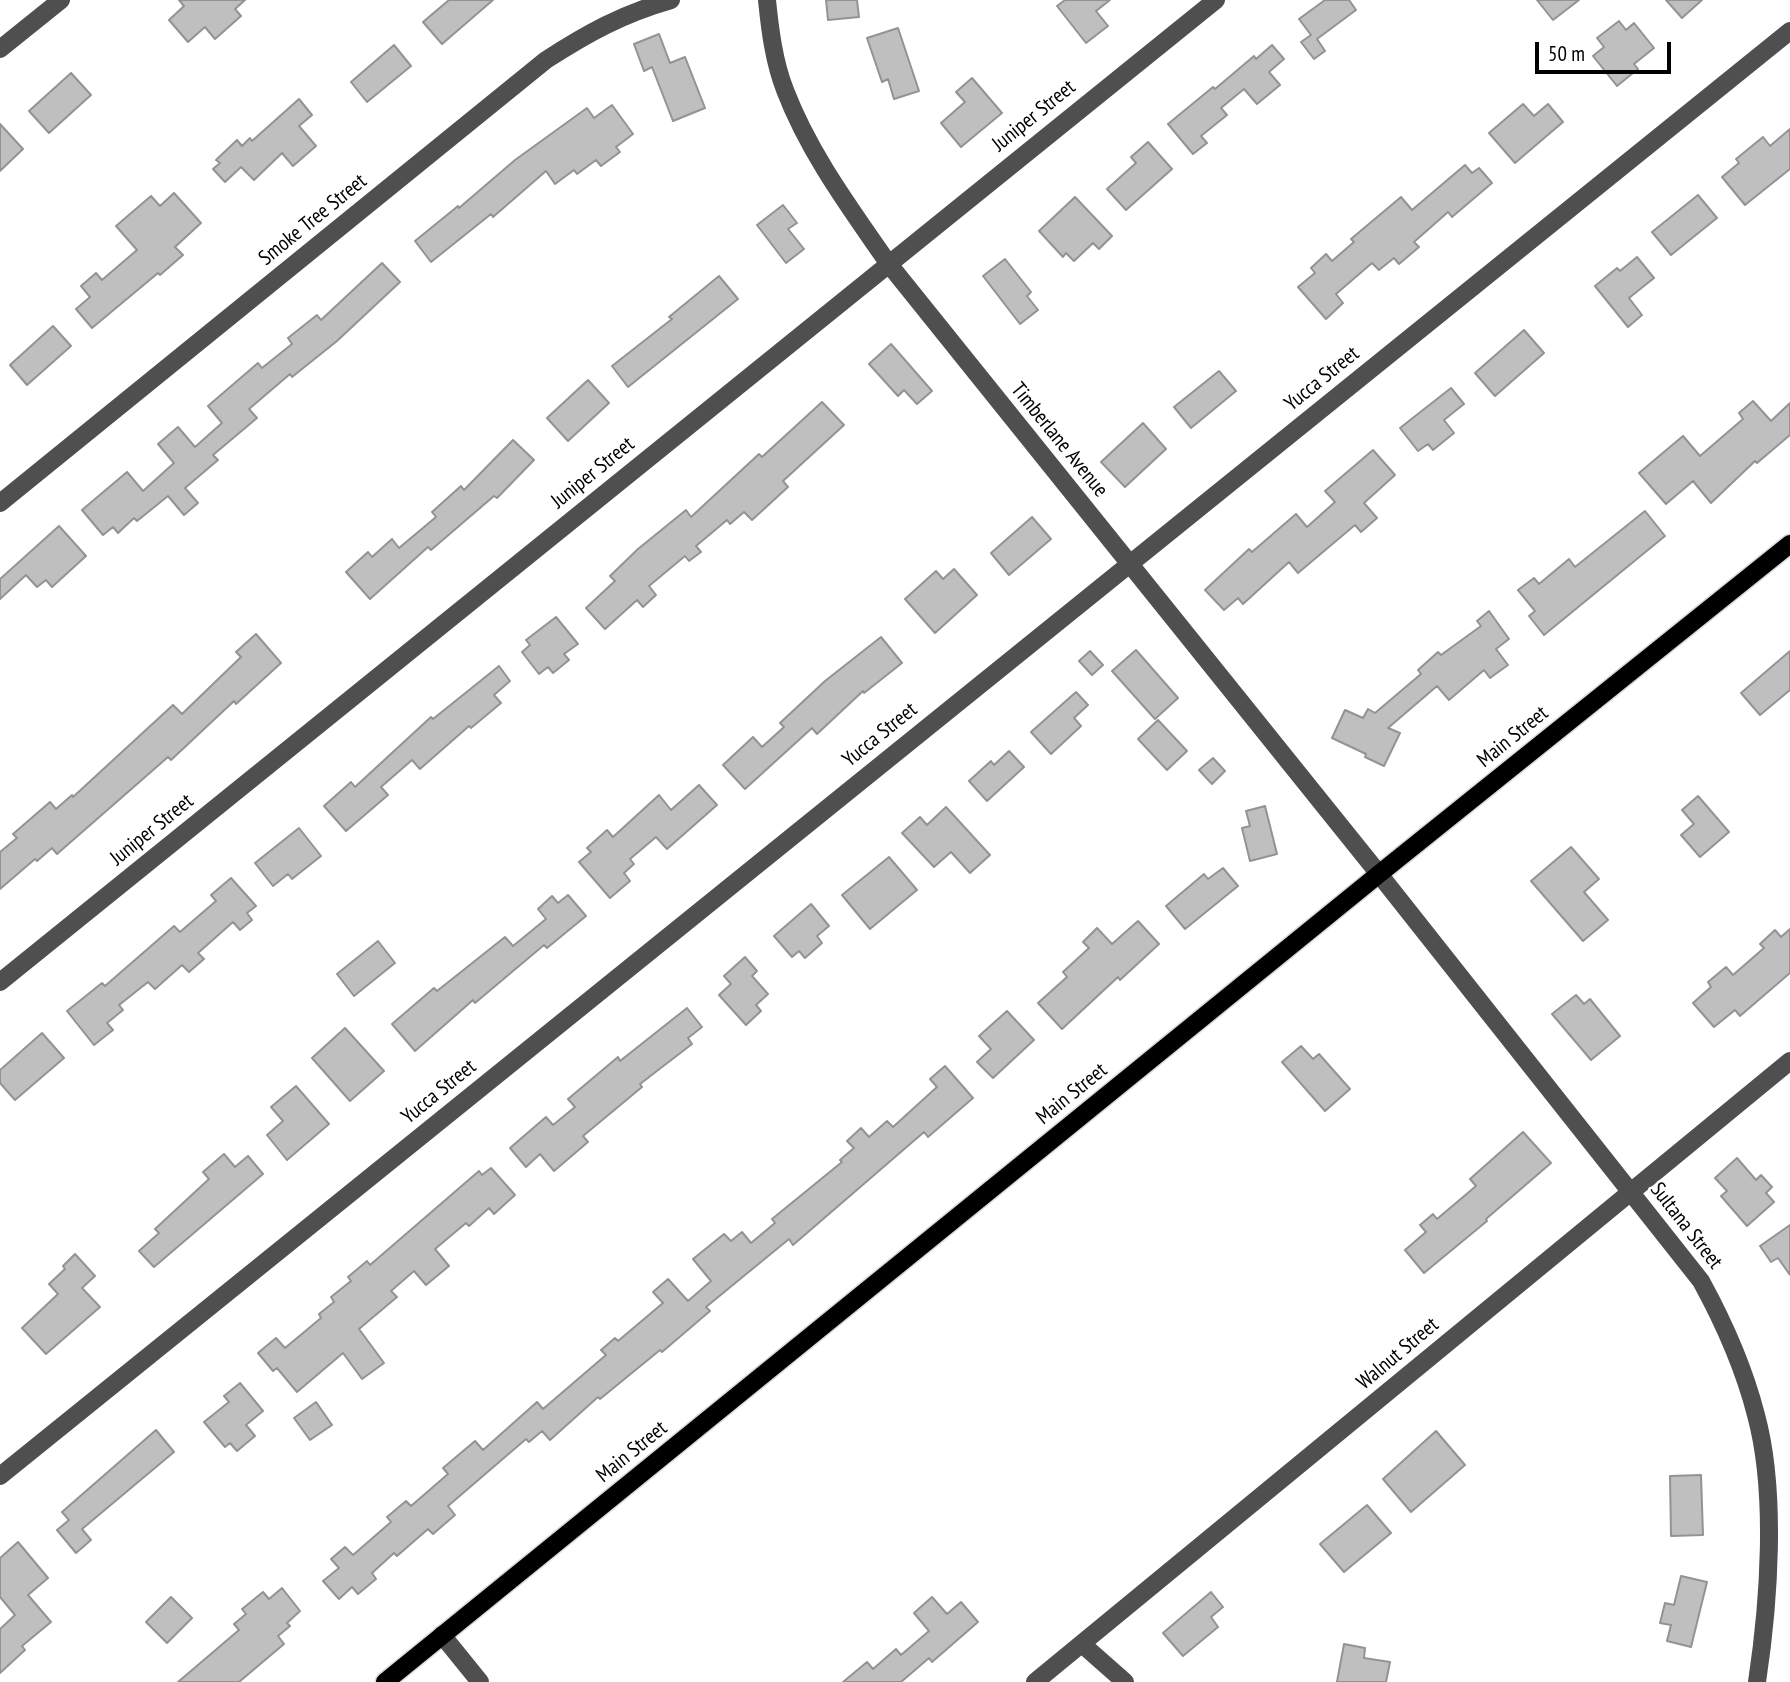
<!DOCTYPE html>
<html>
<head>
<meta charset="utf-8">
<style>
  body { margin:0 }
  #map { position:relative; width:1790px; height:1682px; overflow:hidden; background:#fff; font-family:"PT Sans Narrow",sans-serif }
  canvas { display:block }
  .scale { position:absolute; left:1535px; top:42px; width:136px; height:32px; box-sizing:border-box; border:4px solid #000; border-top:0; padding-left:9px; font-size:21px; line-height:24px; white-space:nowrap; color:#000; -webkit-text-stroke:5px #fff; paint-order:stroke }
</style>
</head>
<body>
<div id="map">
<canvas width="1790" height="1682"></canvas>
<div class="scale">50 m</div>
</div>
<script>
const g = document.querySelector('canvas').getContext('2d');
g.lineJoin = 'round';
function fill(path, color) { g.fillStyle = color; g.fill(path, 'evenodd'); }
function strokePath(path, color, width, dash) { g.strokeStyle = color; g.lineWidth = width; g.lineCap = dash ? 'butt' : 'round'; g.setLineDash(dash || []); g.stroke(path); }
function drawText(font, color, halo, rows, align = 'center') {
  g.font = font + ' "PT Sans Narrow",sans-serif'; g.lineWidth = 5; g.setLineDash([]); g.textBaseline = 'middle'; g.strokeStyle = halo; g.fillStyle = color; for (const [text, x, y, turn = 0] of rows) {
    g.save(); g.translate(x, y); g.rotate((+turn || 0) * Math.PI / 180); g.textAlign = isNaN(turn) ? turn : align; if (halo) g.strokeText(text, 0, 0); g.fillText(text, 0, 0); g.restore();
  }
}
const building = new Path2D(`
  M179,0H245L235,9L241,16L215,39L205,27L188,42L169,20L184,6Z
  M449,0H493L442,44L423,22Z
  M826,0H857L859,17L828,20Z
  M1065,0H1110L1096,11L1108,26L1086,43L1057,6Z
  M1325,0H1349L1356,10L1317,39L1325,51L1314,59L1301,42L1311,35L1299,19Z
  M1537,0H1579L1553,20Z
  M1666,0H1702L1682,18Z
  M1619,21L1626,30L1634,23L1654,48L1634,64L1638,69L1617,86L1593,56L1604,47L1597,38Z
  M898,28L919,91L894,99L888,79L882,82L867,38Z
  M659,34L670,63L685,57L705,108L673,121L652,67L644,71L634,44Z
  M394,45L411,66L367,102L351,82Z
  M1272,45L1284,59L1269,72L1280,85L1257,104L1244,89L1221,108L1227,115L1201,136L1207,143L1193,154L1168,124L1213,87L1215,89L1254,56L1256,59Z
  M71,73L91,95L49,133L29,111Z
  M972,78L1002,113L961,147L941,123L965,102L956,92Z
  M299,99L312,115L299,126L316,146L293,166L282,153L254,180L241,167L225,182L213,169L220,163L216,160L237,140L242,146L250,138L252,141Z
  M1523,104L1534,116L1548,104L1563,122L1515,163L1489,133Z
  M612,105L633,134L616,147L620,152L601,166L596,160L577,174L574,170L555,184L546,171L493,217L491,214L431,262L415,241L458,206L459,208L515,160L587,108L594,118Z
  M0,124L23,149L0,171Z
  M1790,129V169L1745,205L1722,177L1739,163L1736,159L1763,137L1770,146Z
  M1148,142L1172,169L1126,210L1107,189L1136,163L1131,157Z
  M1465,165L1472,173L1479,168L1492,183L1452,217L1448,212L1414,242L1419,247L1399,264L1394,258L1379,270L1372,263L1336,294L1343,303L1326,319L1298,287L1315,273L1311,268L1326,254L1332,261L1354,242L1351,239L1401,197L1412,210Z
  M174,193L201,223L175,247L183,255L160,275L158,273L92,328L76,309L90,297L81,286L96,273L102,280L137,250L116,226L151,196L160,206Z
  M1698,195L1717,218L1671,255L1652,232Z
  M1075,197L1112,236L1099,249L1093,243L1074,261L1066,253L1063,257L1039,231Z
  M783,205L797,223L788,229L804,249L786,263L757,225Z
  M1637,257L1654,278L1629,298L1642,315L1628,327L1595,286L1617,268L1620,271Z
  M1005,259L1031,292L1027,296L1038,310L1020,324L983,276Z
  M382,263L400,282L337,341L292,377L290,374L249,409L257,418L213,455L218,460L185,488L198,503L184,515L168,496L137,521L134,518L118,533L113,527L103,535L82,510L127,472L143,491L174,463L158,444L178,427L195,447L222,423L208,406L258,363L262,368L292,344L288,338L317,315L321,320Z
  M719,276L738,299L628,387L612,366L672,319L669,317Z
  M53,326L71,346L27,385L10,365Z
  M1524,330L1544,353L1495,396L1475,373Z
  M891,344L932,391L917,404L904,390L898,396L869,364Z
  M1219,371L1236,391L1191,428L1174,407Z
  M588,380L609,403L568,441L547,418Z
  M1451,388L1464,404L1444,420L1454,433L1433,450L1428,444L1418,451L1400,428Z
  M1753,401L1771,421L1790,403V435L1757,463L1755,461L1711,503L1693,481L1666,504L1639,473L1683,436L1700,456L1743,419L1739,413Z
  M822,402L844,425L783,481L788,487L752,520L744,512L730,524L727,520L696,546L701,552L689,561L685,556L649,586L656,595L643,607L637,600L605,629L586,608L615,581L610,576L638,549L686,510L691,517L759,454L762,457Z
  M1143,423L1166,449L1125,487L1101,462Z
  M513,440L534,460L497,498L494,496L431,550L428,547L370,599L346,572L368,552L372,557L392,539L399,548L436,517L432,512L461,486L464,490Z
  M1373,450L1395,475L1364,503L1377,518L1361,532L1355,525L1298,573L1289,562L1243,604L1238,598L1224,610L1205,590L1249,549L1252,552L1296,514L1307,527L1335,502L1325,491Z
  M1645,511L1665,536L1544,635L1529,616L1535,611L1518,590L1534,578L1539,584L1569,559L1575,567Z
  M1032,517L1051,539L1009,575L991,553Z
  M59,526L86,556L52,587L46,580L37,587L26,575L0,599V579Z
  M954,569L977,595L935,633L905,599L936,571L943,579Z
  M1489,611L1509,639L1496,649L1508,665L1490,678L1484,670L1449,700L1437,686L1388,728L1400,733L1384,766L1365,757L1366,754L1332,738L1345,710L1363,718L1368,709L1375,713L1421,674L1418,670L1438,652L1441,655L1481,626L1477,621Z
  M556,617L578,644L564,654L569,660L553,673L548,667L539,674L522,652L530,645L526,640Z
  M256,634L281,663L236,704L234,701L171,760L168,757L57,854L52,848L37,861L35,859L0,889V852L17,838L13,834L50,802L56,809L72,795L73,797L173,705L182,714L241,657L236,652Z
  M881,637L902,663L864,693L863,691L817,734L812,728L745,789L723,765L753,737L762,747L784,727L780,723L825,681Z
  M1136,650L1178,698L1155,719L1112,671Z
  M1090,651L1103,665L1092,675L1079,661Z
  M1790,651V690L1760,715L1741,693Z
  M499,666L510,681L494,695L501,703L471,728L469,726L420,769L412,760L381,787L388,795L346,831L324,806L351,782L355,787L431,717L433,719Z
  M1076,692L1088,705L1074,718L1081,726L1051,754L1031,732Z
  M1158,720L1187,751L1167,770L1138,739Z
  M1009,751L1024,767L987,801L969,781L991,761L994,765Z
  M1213,758L1225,771L1212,784L1199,770Z
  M699,785L717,805L667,849L656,837L630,859L634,864L624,873L630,881L610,898L579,862L591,852L587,848L607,830L613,837L659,795L671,810Z
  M1698,796L1729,832L1700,857L1681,835L1694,824L1682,810Z
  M1265,806L1277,854L1250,861L1242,828L1250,826L1246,811Z
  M946,807L990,855L970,873L951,852L934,867L902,833L920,817L927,825Z
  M299,828L321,856L292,879L288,874L273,886L255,863Z
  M1571,847L1599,879L1584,892L1608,920L1583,941L1531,881Z
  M889,857L917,890L870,929L842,895Z
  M1223,868L1238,886L1185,929L1166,906L1204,874L1208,879Z
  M231,878L256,906L247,913L252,920L240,930L233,922L198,953L204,959L189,972L182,965L155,989L148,982L119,1005L123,1010L107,1023L113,1030L94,1045L67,1011L102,983L105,986L174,926L180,932L216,901L211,895Z
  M568,895L586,916L547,948L544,945L475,1003L473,1000L415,1051L392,1024L434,988L437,991L505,937L513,946L546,919L538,909L552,896L558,903Z
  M811,904L829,926L817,936L822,943L805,958L799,951L792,957L774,936Z
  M1138,921L1159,944L1120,980L1118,977L1062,1029L1038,1003L1067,977L1063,972L1089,948L1083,942L1097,928L1112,944Z
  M1790,929V973L1740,1016L1735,1010L1714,1027L1693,1003L1711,987L1708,982L1726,967L1733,975L1764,948L1760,944L1775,930L1781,937Z
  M378,941L395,963L354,996L337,974Z
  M745,957L757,971L752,976L768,994L756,1005L761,1011L746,1025L719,995L731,984L724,976Z
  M1576,995L1584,1004L1590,999L1620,1036L1591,1060L1552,1014Z
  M687,1008L702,1027L688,1038L692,1044L640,1084L642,1087L583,1136L588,1142L554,1171L540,1154L526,1167L510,1148L546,1117L553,1125L575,1107L568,1099L618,1057L620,1061Z
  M1007,1011L1034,1040L993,1078L977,1062L991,1049L979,1036Z
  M345,1028L384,1071L350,1101L312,1058Z
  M42,1033L64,1058L15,1100L0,1083V1070Z
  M1301,1046L1313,1059L1319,1054L1350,1089L1325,1111L1282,1062Z
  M945,1066L973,1098L928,1137L924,1132L793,1245L789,1239L706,1307L710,1311L662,1352L660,1350L600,1399L598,1397L550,1440L542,1431L529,1442L526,1439L448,1506L455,1515L433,1534L428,1529L397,1556L394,1553L372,1573L376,1579L358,1594L352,1587L339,1599L323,1581L339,1568L331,1559L345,1547L353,1555L391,1522L387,1517L406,1501L411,1506L448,1474L443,1468L475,1441L483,1450L537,1402L543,1409L606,1355L601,1350L615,1338L618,1341L663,1303L653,1292L668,1279L688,1301L711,1281L693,1259L724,1234L731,1241L742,1232L751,1243L775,1223L772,1219L842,1162L840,1160L854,1148L847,1141L861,1128L869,1137L887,1121L893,1127L937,1087L930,1079Z
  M296,1086L329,1124L287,1160L267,1135L283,1121L271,1107Z
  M1523,1132L1551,1163L1486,1219L1487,1221L1424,1273L1405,1250L1426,1232L1420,1225L1433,1214L1437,1219L1476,1186L1470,1179Z
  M224,1154L235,1167L248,1156L263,1174L154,1267L139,1251L159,1233L155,1229L209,1179L203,1172Z
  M1737,1158L1756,1180L1761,1175L1772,1187L1766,1193L1774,1202L1747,1226L1721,1196L1727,1191L1715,1178Z
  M491,1168L515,1195L494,1214L489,1208L469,1226L466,1223L435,1249L449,1266L426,1285L414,1271L391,1291L397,1297L359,1329L384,1363L362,1379L343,1353L297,1392L277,1368L273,1371L258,1353L276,1338L285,1348L321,1318L319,1314L334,1302L331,1297L351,1281L348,1277L367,1261L370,1265L479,1171L482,1175Z
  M1790,1225V1275L1778,1258L1771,1262L1760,1246Z
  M75,1254L95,1276L82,1288L100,1307L46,1354L22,1328L58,1294L49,1284L65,1269L63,1266Z
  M240,1383L263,1411L246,1425L255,1436L237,1451L230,1443L225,1447L204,1422L229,1402L224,1396Z
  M316,1402L332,1425L310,1440L294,1418Z
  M156,1430L174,1452L82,1529L91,1540L76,1553L57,1530L69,1520L62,1512Z
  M1436,1431L1465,1465L1411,1512L1383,1479Z
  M1701,1475L1703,1535L1671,1536L1670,1476Z
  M1367,1505L1391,1533L1344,1572L1320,1544Z
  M18,1542L48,1578L28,1595L51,1622L22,1646L25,1650L0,1673V1629L15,1615L0,1597V1558Z
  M1681,1576L1707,1582L1691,1647L1667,1641L1671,1625L1660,1623L1665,1603L1674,1605Z
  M282,1588L300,1611L287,1623L290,1626L278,1636L284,1644L239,1682H178L239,1630L234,1624L246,1614L242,1609L263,1592L269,1599Z
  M1211,1592L1223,1607L1211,1617L1218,1627L1183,1656L1163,1633Z
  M171,1597L192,1618L167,1643L146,1622Z
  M932,1597L947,1614L961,1602L978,1622L932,1662L929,1658L901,1682H843L867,1662L873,1669L896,1649L901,1655L929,1631L914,1613Z
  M1344,1644L1365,1648L1364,1658L1390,1662L1386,1682H1337Z`);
fill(building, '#bfbfbf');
strokePath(building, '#939393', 2);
const major = new Path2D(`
  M385,1682L1379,874L1790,544`);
strokePath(major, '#dbdbdb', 21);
strokePath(new Path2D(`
  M767,0C770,30 774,62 785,90C809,153 850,208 888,263L1379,874L1701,1281C1724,1323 1744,1368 1756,1415C1777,1492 1769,1603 1757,1682
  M0,49L61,0
  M0,503L546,60C588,33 622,14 671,0
  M0,982L1216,0
  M0,1476L1790,31
  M442,1635L480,1682
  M1082,1644L1125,1682
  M1035,1682L1790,1061`), '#4f4f4f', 18);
strokePath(major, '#000', 18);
drawText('21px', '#000', '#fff', [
  ["Juniper Street",1034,116,-39],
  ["Smoke Tree Street",313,220,-39],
  ["Yucca Street",1322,379,-39],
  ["Timberlane Avenue",1059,440,51],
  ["Juniper Street",593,473,-39],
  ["Yucca Street",880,735,-39],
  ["Main Street",1513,737,-39],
  ["Juniper Street",152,830,-39],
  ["Yucca Street",439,1092,-39],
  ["Main Street",1072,1094,-39],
  ["Sultana Street",1686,1226,52],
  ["Walnut Street",1398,1354,-40],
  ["Main Street",632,1452,-39]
]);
</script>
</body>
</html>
